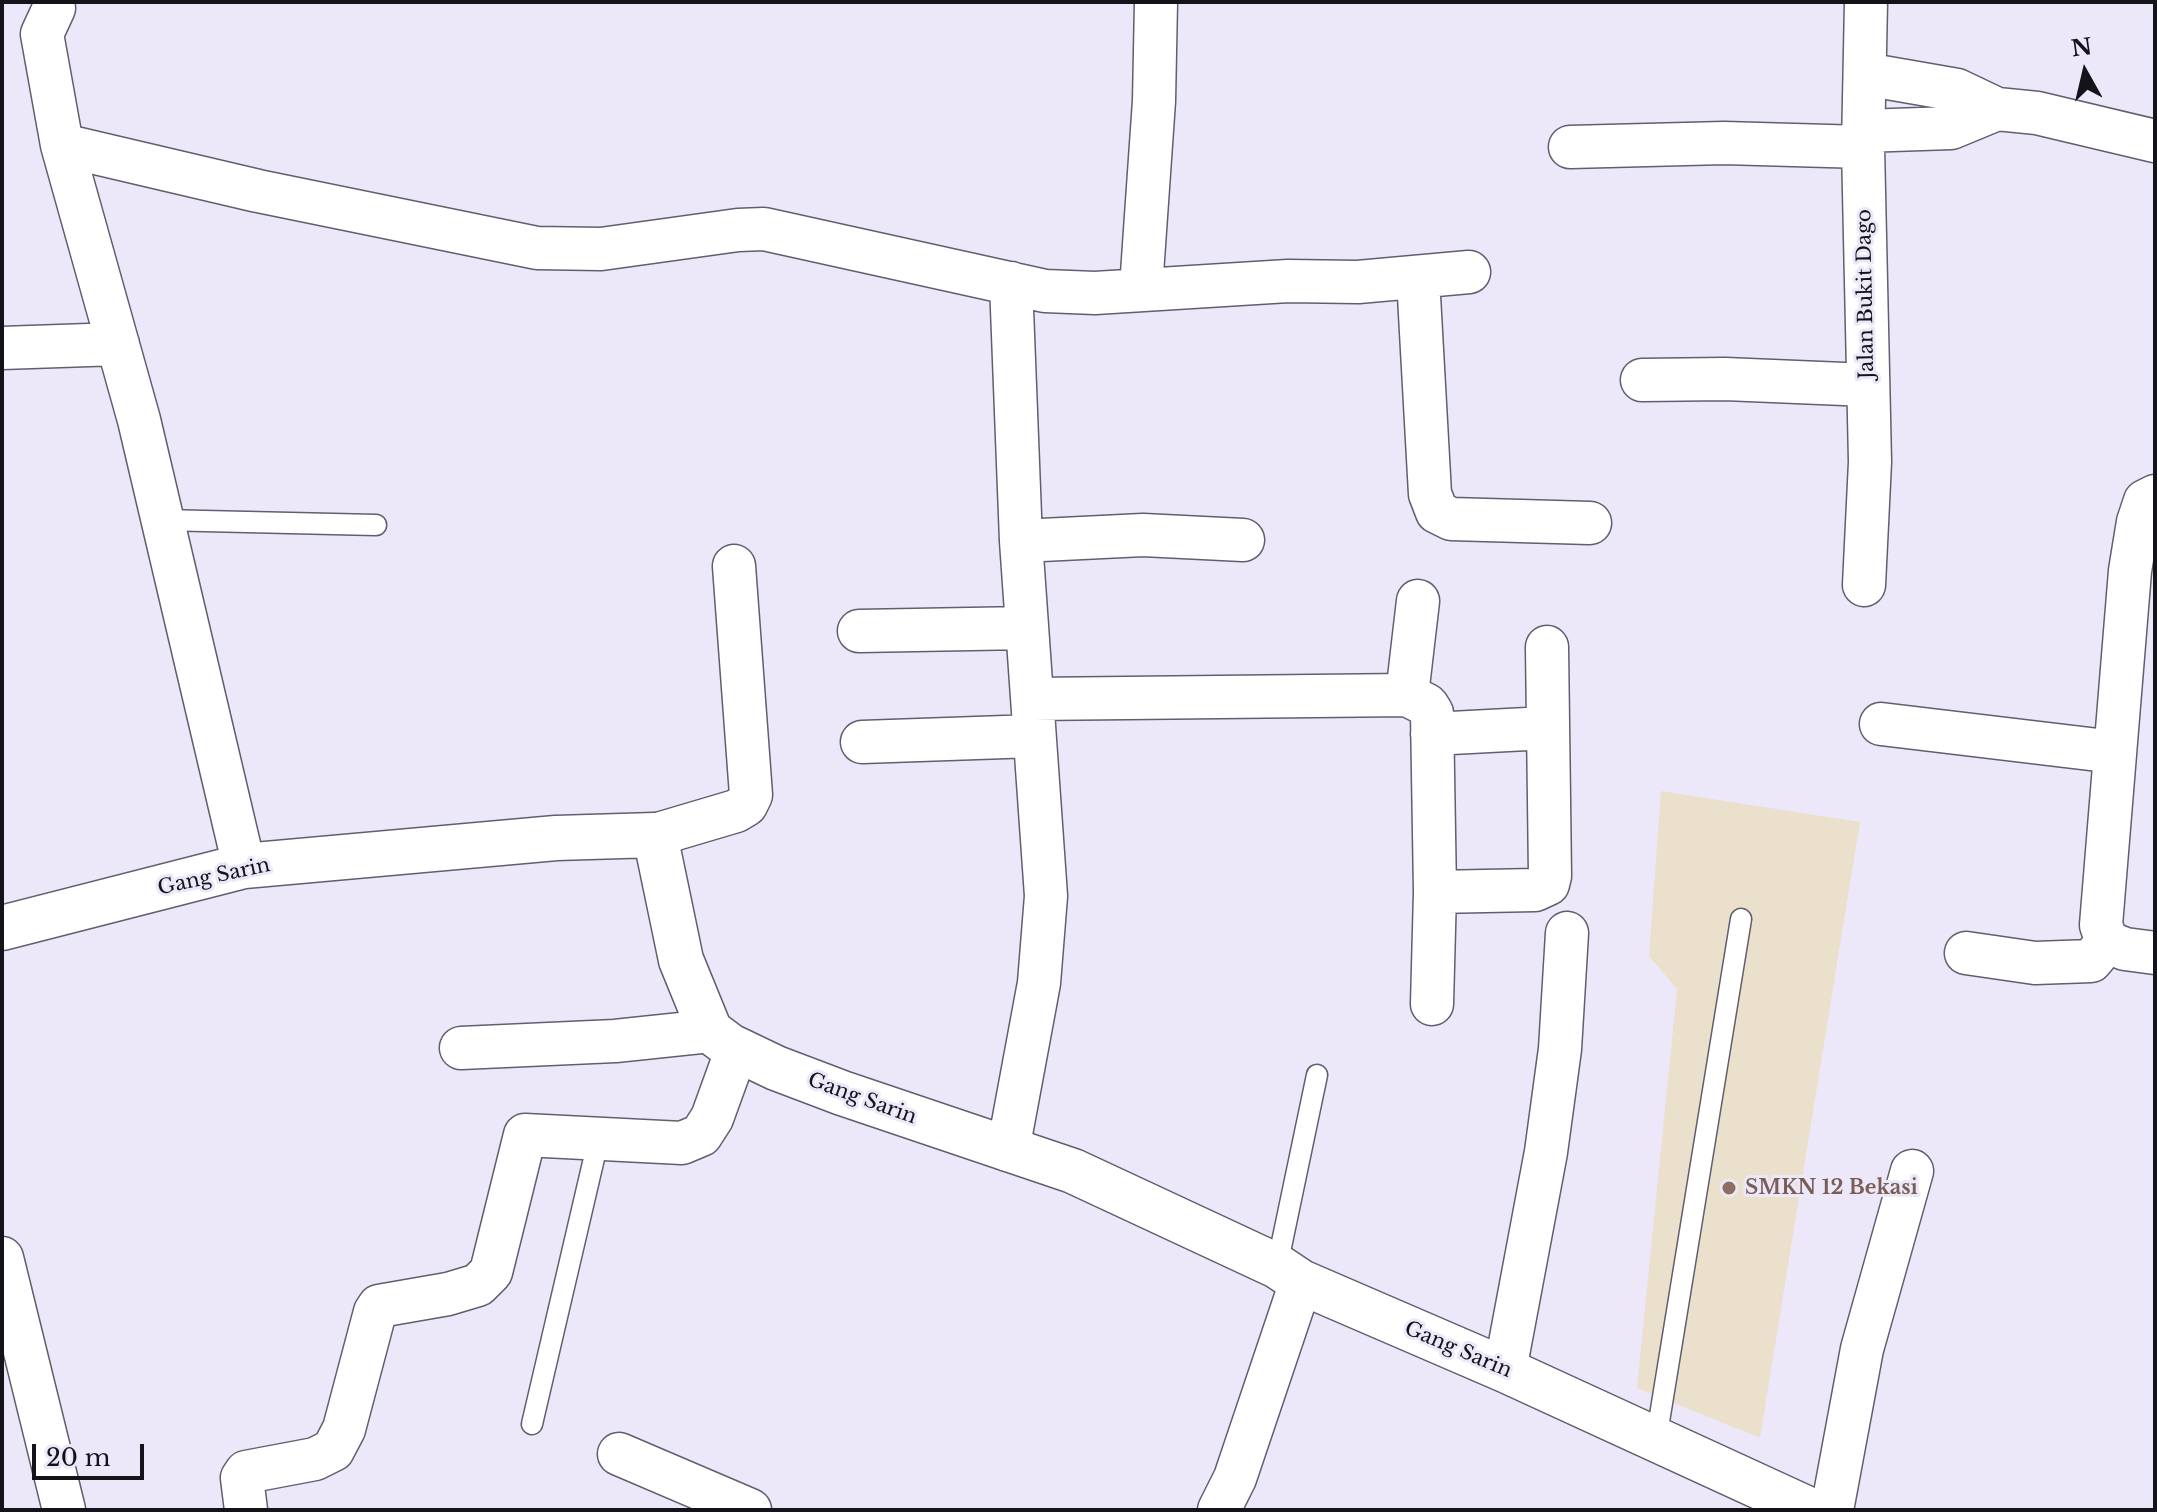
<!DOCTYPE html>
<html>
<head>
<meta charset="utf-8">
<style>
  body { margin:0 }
  #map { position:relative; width:2157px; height:1512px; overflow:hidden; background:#ece8fa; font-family:"Libre Baskerville",serif }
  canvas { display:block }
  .frame { position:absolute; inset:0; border:4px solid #141319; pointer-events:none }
  .north { position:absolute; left:2045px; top:32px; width:80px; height:80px; -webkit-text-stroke:6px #ece8fa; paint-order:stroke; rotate:352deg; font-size:22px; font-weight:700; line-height:32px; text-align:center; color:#141319 }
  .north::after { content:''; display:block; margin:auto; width:28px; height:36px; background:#141319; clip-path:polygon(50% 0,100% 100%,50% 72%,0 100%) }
  .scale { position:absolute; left:32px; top:1444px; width:112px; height:36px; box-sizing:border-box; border:4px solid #141319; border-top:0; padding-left:10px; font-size:24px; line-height:28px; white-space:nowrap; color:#141319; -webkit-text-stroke:6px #ece8fa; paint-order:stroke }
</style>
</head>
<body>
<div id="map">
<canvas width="2157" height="1512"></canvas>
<div class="frame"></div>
<div class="north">N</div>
<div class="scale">20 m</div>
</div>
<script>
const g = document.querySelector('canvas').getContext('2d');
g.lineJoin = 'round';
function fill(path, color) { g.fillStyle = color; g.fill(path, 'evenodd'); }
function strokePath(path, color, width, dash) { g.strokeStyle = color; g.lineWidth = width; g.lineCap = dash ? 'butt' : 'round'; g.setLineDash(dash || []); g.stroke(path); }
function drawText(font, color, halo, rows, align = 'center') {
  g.font = font + ' "Libre Baskerville",serif'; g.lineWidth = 6; g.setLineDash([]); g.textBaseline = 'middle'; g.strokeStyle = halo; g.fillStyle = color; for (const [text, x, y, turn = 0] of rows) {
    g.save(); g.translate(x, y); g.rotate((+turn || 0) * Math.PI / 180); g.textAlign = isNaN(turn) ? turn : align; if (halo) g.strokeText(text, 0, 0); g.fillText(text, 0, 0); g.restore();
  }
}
fill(new Path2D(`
  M1661,791L1860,822L1760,1438L1637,1388L1677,989L1649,956Z`), '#eae0cb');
const service = new Path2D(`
  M161,520L376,525
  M1277,1266L1317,1075
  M532,1424L599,1137
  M1656,1440L1741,919`);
const minor = new Path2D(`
  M54,8L42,34L62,145L139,420L244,866
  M1865,74L1957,90L1997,109L2037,113L2155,141
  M1863,131L1951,128L1997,109
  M62,145L258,191L537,248L601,249L738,230L764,229L1045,291L1095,293L1288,281L1358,282L1469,272
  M1570,147L1724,143L1863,147
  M1418,278L1430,494L1437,512L1451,519L1590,523
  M1141,288L1154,101L1156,2
  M2,348L118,344
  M1642,380L1725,379L1868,385
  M2155,496L2145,501L2138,522L2130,571L2101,925L2107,942L2125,949L2155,953
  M1021,541L1143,535L1243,540
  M1864,585L1870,462L1863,147L1866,2
  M859,631L1026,628
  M1407,695L1418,601
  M1033,699L1407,695L1427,705L1432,713L1435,892L1432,1004
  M1881,724L2115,752
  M1432,734L1546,728
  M862,742L1034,736
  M655,835L736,811L746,805L751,795L734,566
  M1435,892L1535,890L1548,884L1550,876L1547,647
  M1966,953L2035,963L2091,961L2107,942
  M461,1048L615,1041L710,1031
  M1008,1150L1039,983L1046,896L1021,541L1011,283
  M2,1258L64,1510
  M1505,1370L1546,1152L1560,1049L1567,933
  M619,1454L750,1510
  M246,1510L242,1478L246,1472L315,1459L333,1450L344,1429L375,1312L379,1306L448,1294L478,1285L491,1272L525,1135L682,1143L701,1135L712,1118L737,1049
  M1219,1510L1235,1478L1301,1282
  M1832,1510L1862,1349L1912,1171`);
const tertiary = new Path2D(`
  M2,928L244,866L556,838L655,835L681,960L710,1031L730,1046L776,1068L842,1093L1073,1171L1277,1266L1301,1282L1505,1370L1810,1510`);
strokePath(service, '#615e6d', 23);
strokePath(minor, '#615e6d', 45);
strokePath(tertiary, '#615e6d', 47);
strokePath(service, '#fff', 20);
strokePath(minor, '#fff', 42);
strokePath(tertiary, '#fff', 44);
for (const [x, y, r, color] of [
  [1729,1188,8,"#8d6e63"]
]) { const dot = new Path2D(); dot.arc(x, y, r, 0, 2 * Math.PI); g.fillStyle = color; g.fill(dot); strokePath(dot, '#ece8fa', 3); }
drawText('20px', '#141319', '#ece8fa', [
  ["Jalan Bukit Dago",1866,294,-91],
  ["Gang Sarin",214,877,-12],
  ["Gang Sarin",862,1099,20],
  ["Gang Sarin",1458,1350,23]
]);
drawText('bold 20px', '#785e54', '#ece8fa', [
  ["SMKN 12 Bekasi",1745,1188]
], 'left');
</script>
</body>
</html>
